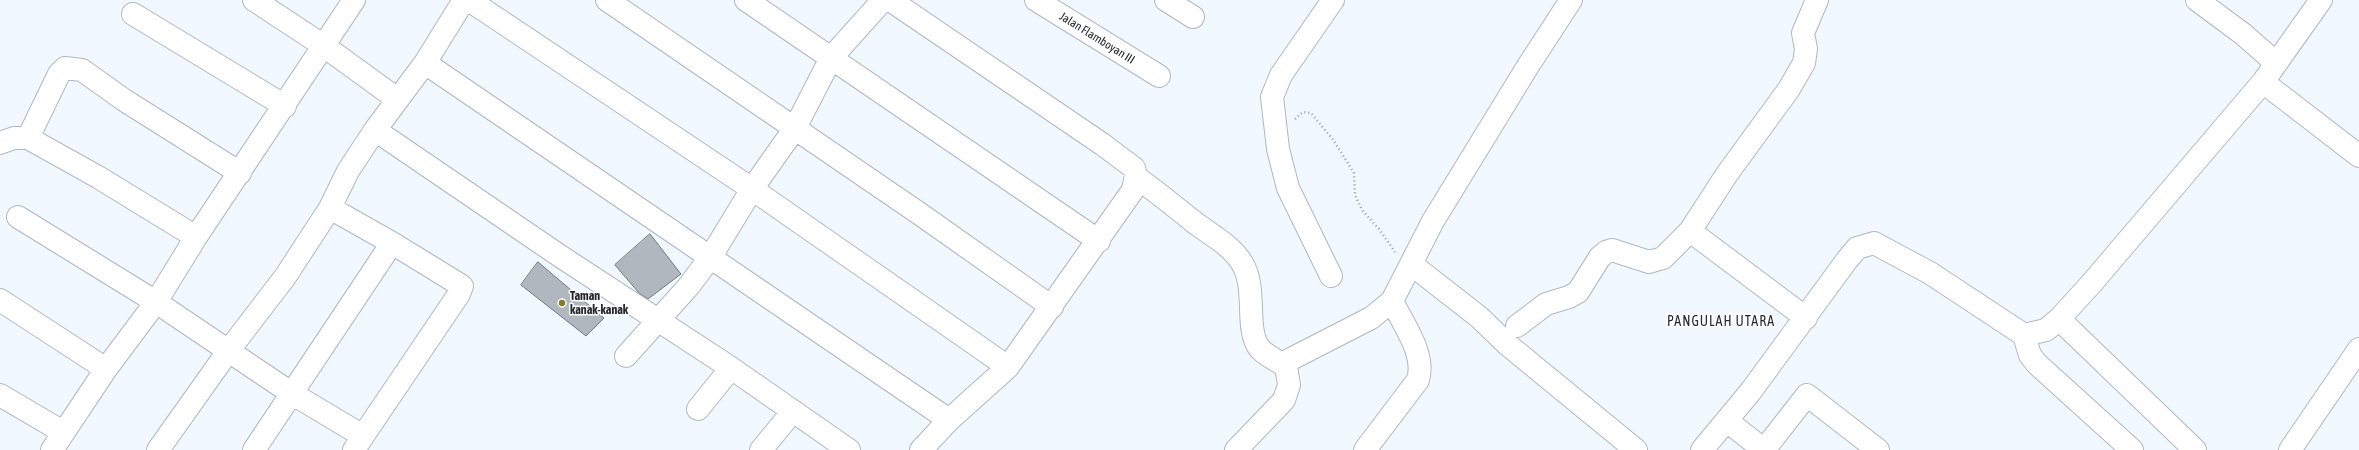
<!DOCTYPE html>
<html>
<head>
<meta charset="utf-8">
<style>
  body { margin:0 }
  canvas { display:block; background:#f2f8ff }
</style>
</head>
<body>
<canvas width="2359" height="450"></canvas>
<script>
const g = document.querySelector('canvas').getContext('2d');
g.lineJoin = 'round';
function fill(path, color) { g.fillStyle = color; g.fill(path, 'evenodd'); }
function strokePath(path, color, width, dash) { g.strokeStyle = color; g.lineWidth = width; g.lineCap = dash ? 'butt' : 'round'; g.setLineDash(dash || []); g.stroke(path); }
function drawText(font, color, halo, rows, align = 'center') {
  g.font = font + ' "Asap Condensed",sans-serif'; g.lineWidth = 3; g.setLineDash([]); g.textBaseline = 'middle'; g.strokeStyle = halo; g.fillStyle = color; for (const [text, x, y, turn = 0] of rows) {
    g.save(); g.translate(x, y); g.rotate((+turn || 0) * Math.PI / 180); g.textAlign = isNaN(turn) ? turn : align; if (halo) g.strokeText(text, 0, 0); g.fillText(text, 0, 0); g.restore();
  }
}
const building = new Path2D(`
  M650,234L681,274L648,299L639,293L615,265Z
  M538,262L604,318L586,336L521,285Z`);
fill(building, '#b0b7bf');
strokePath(building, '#727881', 1);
const minor = new Path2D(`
  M254,0L324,46L397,99
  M469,0L752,189L1008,367
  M607,0L920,214L1052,307
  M746,0L1099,241
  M890,0L1102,144L1134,168L1136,175L1133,190L1008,367L949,420L921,450
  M1036,0L1159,76
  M1166,0L1193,17
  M2197,0L2243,34L2276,63
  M133,14L285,106
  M425,63L949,420
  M2263,82L2359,156
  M375,130L560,256L731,368L849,450
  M28,138L59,74L65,68L82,70L124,100L240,173
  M0,143L14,138H28L98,177L196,237
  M1136,177C1156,191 1175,207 1194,222C1211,235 1231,245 1242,263C1258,289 1244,329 1260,349C1267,356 1277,361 1286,366
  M330,208L392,243L462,286L459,294L363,436
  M18,217L156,302L291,393L363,436L354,450
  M1690,231L1806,318
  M1411,264L1479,317L1508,345L1636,450
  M1331,276L1288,188L1278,149L1272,97L1281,75L1333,0
  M0,300L106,369
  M2059,319L2195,450
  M1517,326L1546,304L1569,297L1578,292L1600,257L1606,252L1612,250L1649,262L1663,258L1690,231L1727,174L1789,89L1804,63L1806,49L1803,33L1817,0
  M2024,335L2030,355L2037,364L2132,450
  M626,356L688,287L710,258L752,189L795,128L831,58L883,0
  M0,395L63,432
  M698,409L731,368
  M1727,421L1764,450
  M52,450L106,369L156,302L196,237L354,0
  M158,450L229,350L285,277L330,208L348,171L375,130L425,63L464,0
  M254,450L392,243
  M761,450L793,411
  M1236,450L1284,400L1289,385L1286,366L1289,360L1371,318L1392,301L1433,221L1528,66L1571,0
  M1365,450L1418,380C1426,354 1403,324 1392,301
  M1702,450L1751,391L1847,260L1857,248L1874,243L1930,273L2024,335L2046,330L2059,319L2091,284L2263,82L2321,0
  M1764,450L1807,395L1878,450
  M2290,450L2359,349`);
strokePath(minor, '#b1b7c0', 24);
strokePath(new Path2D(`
  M1295,119L1303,112L1311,113L1334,141L1354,173L1355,195L1362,210L1379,229L1395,252`), '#979ca1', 2.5, [1, 3]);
strokePath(minor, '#fff', 22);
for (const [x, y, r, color] of [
  [562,303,4,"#827f27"]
]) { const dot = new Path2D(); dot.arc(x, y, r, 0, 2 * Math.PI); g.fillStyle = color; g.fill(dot); strokePath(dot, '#fff', 1.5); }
drawText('12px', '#25282b', '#fff', [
  ["Jalan Flamboyan III",1097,38,32]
]);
drawText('bold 12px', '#25282b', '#fff', [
  ["Taman",570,296],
  ["kanak-kanak",570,310]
], 'left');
g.letterSpacing = '1px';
drawText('14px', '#272c33', '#fff', [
  ["PANGULAH UTARA",1721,322]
]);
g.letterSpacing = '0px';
</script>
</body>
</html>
